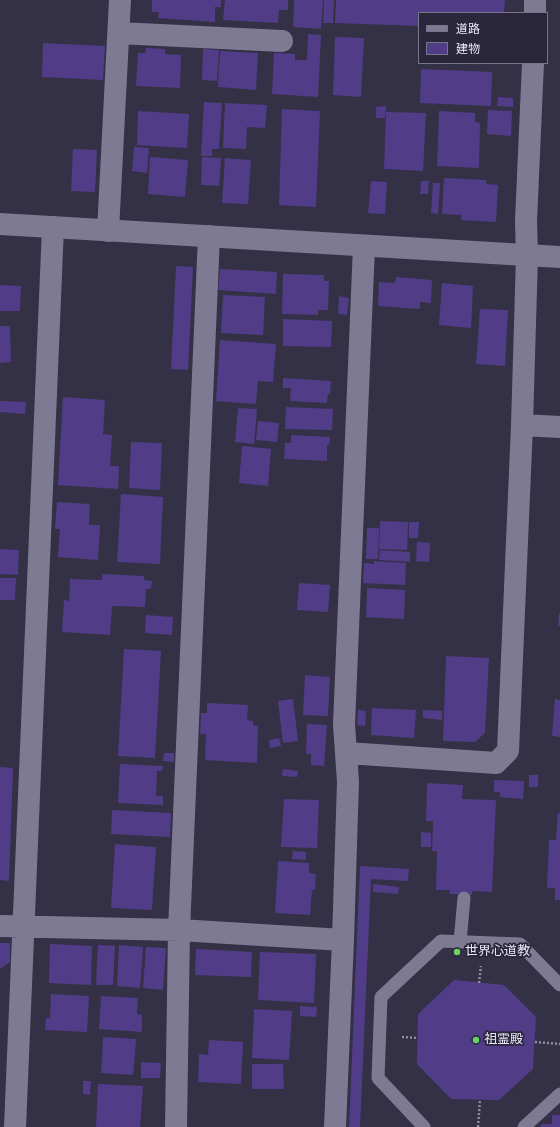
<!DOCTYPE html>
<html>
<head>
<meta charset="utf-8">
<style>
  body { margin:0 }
  #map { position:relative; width:560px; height:1127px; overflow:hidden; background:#343046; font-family:Overpass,"Noto Sans JP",sans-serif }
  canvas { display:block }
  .legend { position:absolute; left:418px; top:12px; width:130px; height:52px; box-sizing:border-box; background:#2a263c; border:1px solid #777487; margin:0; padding:5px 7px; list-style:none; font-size:12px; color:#eae8f7 }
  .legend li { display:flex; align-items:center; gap:8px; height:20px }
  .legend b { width:20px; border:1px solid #777487 }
</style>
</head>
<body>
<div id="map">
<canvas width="560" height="1127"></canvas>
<ul class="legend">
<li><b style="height:5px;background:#7f7a94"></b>道路</li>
<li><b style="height:11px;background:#513d87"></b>建物</li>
</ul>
</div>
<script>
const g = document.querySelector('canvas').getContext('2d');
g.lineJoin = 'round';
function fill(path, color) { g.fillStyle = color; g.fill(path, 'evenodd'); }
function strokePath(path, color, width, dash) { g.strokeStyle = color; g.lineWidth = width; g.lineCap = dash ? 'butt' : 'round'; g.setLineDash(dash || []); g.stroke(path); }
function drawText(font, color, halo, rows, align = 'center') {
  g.font = font + ' Overpass,"Noto Sans JP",sans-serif'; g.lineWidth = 3.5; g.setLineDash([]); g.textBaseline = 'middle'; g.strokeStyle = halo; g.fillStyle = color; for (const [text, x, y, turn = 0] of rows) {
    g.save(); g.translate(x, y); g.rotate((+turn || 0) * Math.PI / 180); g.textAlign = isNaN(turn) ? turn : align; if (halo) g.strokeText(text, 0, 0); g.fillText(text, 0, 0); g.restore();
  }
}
fill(new Path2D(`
  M152,0H221V7H215V22L158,18L159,12H152Z
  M225,0H288V10H279L278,23L223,20Z
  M294,0H323L321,29L293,27Z
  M324,0H334L333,23H323Z
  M336,0H505L504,13H419V26L335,23Z
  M308,34L321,35L318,97L272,94L274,53L295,54V60H307Z
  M335,37L364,38L361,97L333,95Z
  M43,43L105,46L103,80L42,77Z
  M146,48L165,49V54L181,55L180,88L136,86L138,53H145Z
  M203,49L219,50L217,81L202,80Z
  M220,51L258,53L256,90L218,87Z
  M421,69L492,72L491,106L420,103Z
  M498,97L513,98V107L497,106Z
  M204,102L222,103L219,149H212V156H201Z
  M225,103L267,105L265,128L247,127L246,149L223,148Z
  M386,106L385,118H376V107Z
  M282,109L320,111L316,207L279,205Z
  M488,110L512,111L511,136L487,134Z
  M138,111L189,114L187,148L137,145Z
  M439,111L475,113V122L480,123L479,168L437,166Z
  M386,112L426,113L423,171L384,169Z
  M134,147L149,148L147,173L132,171Z
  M73,149L97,150L95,192L71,191Z
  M150,157L188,160L185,197L148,194Z
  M202,157L221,158L219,186L201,185Z
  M225,158L251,160L248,204L222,203Z
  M444,178L486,180V184L498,185L496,222L461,220L462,215L442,214Z
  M371,181L387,182L385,214L368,213Z
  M421,181H429L428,194H420Z
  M433,183H440L438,214L431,213Z
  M176,266L193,267L188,370L171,369Z
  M220,269L277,272L276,294L218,290Z
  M283,274L324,275V281H329L328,310H318V315L282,314Z
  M396,277L432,280L431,303L420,302V309L378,306L379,282L395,283Z
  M442,283L473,286L471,328L439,325Z
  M0,285L21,286L20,311H0Z
  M223,295L265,297L263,335L221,333Z
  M339,296L349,298L347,315L338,314Z
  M480,309L508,310L505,366L476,364Z
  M283,319L332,321L331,347L283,346Z
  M0,326H10L11,362L0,363Z
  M220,340L276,344L273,382L258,381L256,404L216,401Z
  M283,378L331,381L330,394H328L327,403L290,401L291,388H283Z
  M63,397L105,400L103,434L112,435L110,466H119L118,489L58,485Z
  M0,401L26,402L25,414L0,412Z
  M286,407L333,409L332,430L285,429Z
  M238,408L257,409L254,444L235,442Z
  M258,421L279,423L277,442L256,440Z
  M291,435L330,437L329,445L327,446V461L284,459L285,443H291Z
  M131,442L162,443L160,490L129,488Z
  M242,446L271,449L268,486L239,483Z
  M121,494L163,497L160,564L117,562Z
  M57,502L90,504L89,525H100L98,560L58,557L60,529H55Z
  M380,521L408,522L407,550L379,549Z
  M409,522H419L418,538H409Z
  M367,528H379L378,559H366Z
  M417,542L430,543L429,562L416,561Z
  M0,549L19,550L18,575L0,574Z
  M380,550L410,552V562L379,560Z
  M374,561L406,563L405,585L363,583L364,563L374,564Z
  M102,574L144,576V580L152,581L151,589H146L145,607L112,606L110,635L62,632L64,600L69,601L70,579L102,580Z
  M0,578H16L15,600H0Z
  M299,583L330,585L328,612L297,610Z
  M367,588L405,590L404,619L366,617Z
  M559,613H560V626H558Z
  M146,615L173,617L172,635L145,633Z
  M124,649L161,651L155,758L118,756Z
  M446,656L489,658L485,733L475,742L443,741Z
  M305,675L330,677L328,716L303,715Z
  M293,699L298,741L283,743L278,701Z
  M555,699L560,700V737L552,736Z
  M207,703L248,705L247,720L253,721V725L258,726L257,763L205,760L206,734H200L201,713H207Z
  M372,708L416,710L414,738L371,735Z
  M358,710L366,711L365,726L357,725Z
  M423,710L442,711V720L423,718Z
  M307,724L327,725L324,766L311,765V754H306Z
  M279,738L281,746L270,748L269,740Z
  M164,753H174V762L163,761Z
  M120,764L163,766L162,771H157L156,796H163V805L118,803Z
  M0,767L13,768L9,881L0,880Z
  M283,769L298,771L297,777L282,776Z
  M529,775H538V787H529Z
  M494,780L524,781L523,799L500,797V792H494Z
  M427,783L463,785L462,799L496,800L492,892L472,891V895L449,894L450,890H436L437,851H432L433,821H426Z
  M284,799L319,800L317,848L281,847Z
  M112,810L171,813L170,837L111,834Z
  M558,813H560V900H555V888H547L549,840H556Z
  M421,832L431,833V847H421Z
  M115,844L156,847L152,910L111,908Z
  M293,851L306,852V860L292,859Z
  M278,861L309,863V873L316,874L315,890H312L310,915L275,913Z
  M360,866L409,869L408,881L371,879L360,1127H349Z
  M373,884L399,887L398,894L373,892Z
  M0,943H10V962L0,969Z
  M50,944L92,946L91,985L49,983Z
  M98,945L115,946L113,985H96Z
  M119,945L143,947L140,988L117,986Z
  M146,947L166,948L163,990L143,988Z
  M196,949L252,952L251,977L195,975Z
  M260,952L316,954L314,1003L258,1000Z
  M454,980L504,985L536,1017L533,1069L499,1100L451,1099L417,1064L418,1014Z
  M51,994L89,996L87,1032L45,1030L46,1018H50Z
  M101,996L138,998L137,1014L142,1015V1032L99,1029Z
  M300,1006L317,1007L316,1017L300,1016Z
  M254,1009L292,1011L289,1060L252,1058Z
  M103,1037L136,1039L133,1075L101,1073Z
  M209,1040L243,1042L241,1084L198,1082L199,1054L208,1055Z
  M141,1062L161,1063L160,1078H141Z
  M252,1064H283L284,1089H252Z
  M83,1081H91L90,1095L83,1094Z
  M98,1084L143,1086L140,1127H96Z
  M552,1115H560V1127H541V1124H552Z`), '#513d87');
strokePath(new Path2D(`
  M479,983L481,966
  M402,1037L418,1038
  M535,1042L560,1044
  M478,1127L480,1100`), '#918ea0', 2.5, [2, 2]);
strokePath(new Path2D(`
  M460,942L464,898
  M424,1127L378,1078L381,997L441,941L520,944L560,985
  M524,1127L560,1094`), '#7f7a94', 13);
strokePath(new Path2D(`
  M535,13V0
  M119,33L282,41
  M108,231L120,0
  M522,425L560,427
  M347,753L496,763L508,751L522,425L527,256L526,221L533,63
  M0,926L179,930L343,940
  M15,1127L53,227
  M176,1127L179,930L209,236
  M335,1127L343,940L348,782L344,724L364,246`), '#7f7a94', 22);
strokePath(new Path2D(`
  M0,224L560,257`), '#7f7a94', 22);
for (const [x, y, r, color] of [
  [457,952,4,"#69d464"],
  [476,1040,4,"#69d464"]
]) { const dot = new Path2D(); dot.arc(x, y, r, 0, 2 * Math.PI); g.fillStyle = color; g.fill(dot); strokePath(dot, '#2a263c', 1.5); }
drawText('13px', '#eae8f7', '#2a263c', [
  ["世界心道教",465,952],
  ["祖霊殿",484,1040]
], 'left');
</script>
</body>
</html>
